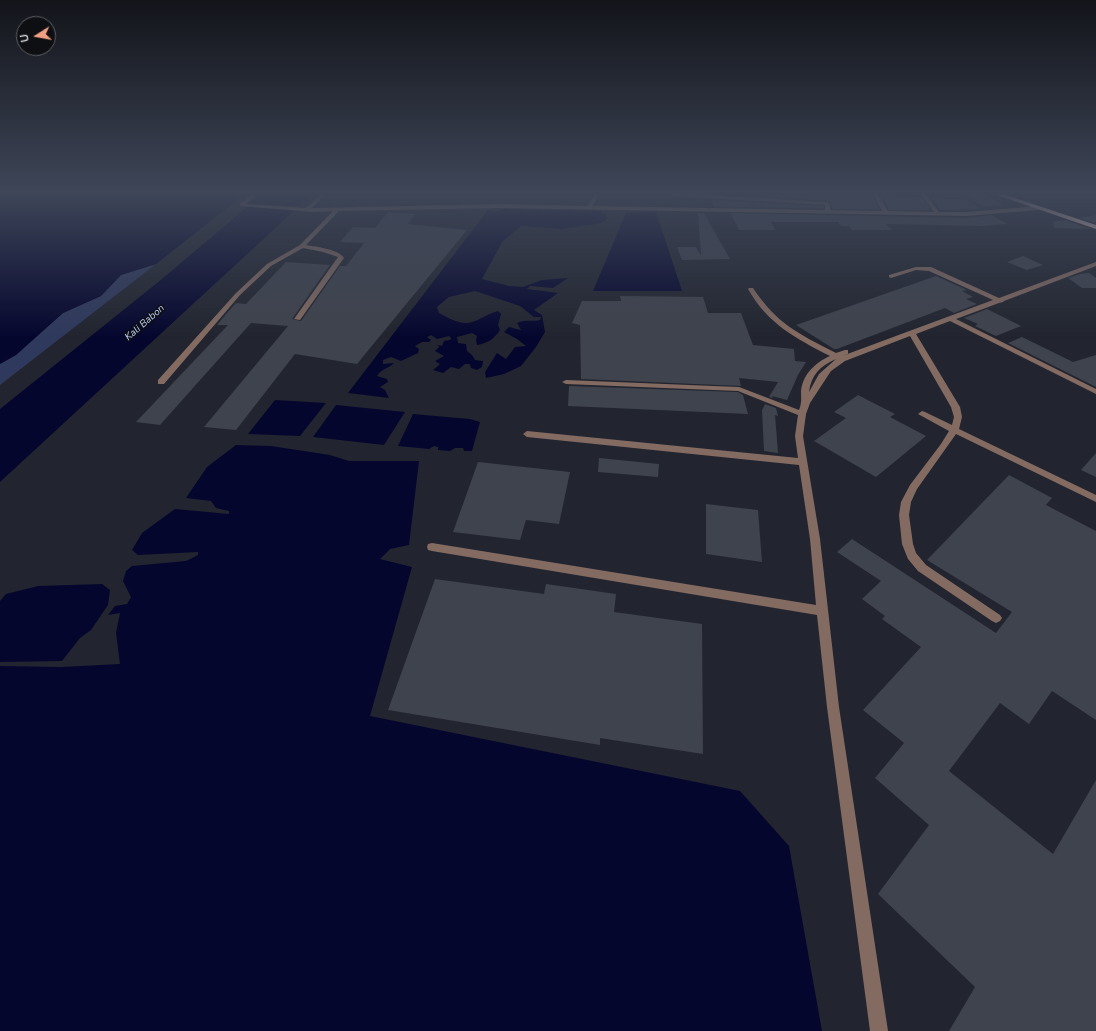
<!DOCTYPE html>
<html>
<head>
<meta charset="utf-8">
<style>
  body { margin:0 }
  #map { position:relative; width:1096px; height:1031px; overflow:hidden; background:#22252f; font-family:"Nunito Sans",sans-serif }
  canvas { display:block }
  .north { position:absolute; left:16px; top:16px; width:40px; height:40px; box-sizing:border-box; background:#0d0f13; border:1px solid #5b5d62; border-radius:50%; rotate:259deg; font-size:11px; font-weight:700; line-height:16px; text-align:center; color:#d0d2d8 }
  .north::after { content:''; display:block; margin:auto; width:14px; height:18px; background:#f39f83; clip-path:polygon(50% 0,100% 100%,50% 72%,0 100%) }
</style>
</head>
<body>
<div id="map">
<canvas width="1096" height="1031"></canvas>
<div class="north">U</div>
</div>
<script>
const g = document.querySelector('canvas').getContext('2d');
g.lineJoin = 'round';
function fill(path, color) { g.fillStyle = color; g.fill(path, 'evenodd'); }
function drawText(font, color, halo, rows, align = 'center') {
  g.font = font + ' "Nunito Sans",sans-serif'; g.lineWidth = 3; g.setLineDash([]); g.textBaseline = 'middle'; g.strokeStyle = halo; g.fillStyle = color; for (const [text, x, y, turn = 0] of rows) {
    g.save(); g.translate(x, y); g.rotate((+turn || 0) * Math.PI / 180); g.textAlign = isNaN(turn) ? turn : align; if (halo) g.strokeText(text, 0, 0); g.fillText(text, 0, 0); g.restore();
  }
}
fill(new Path2D(`
  M156,264L0,385V364L16,355L63,313L101,296L121,275Z`), '#2f395d');
fill(new Path2D(`
  M0,194H245L156,264L121,275L101,296L63,313L16,355L0,364Z
  M260,194H311L299,206L249,204Z
  M247,207L296,209L0,482V409L162,279Z
  M500,209L603,211L600,213L605,214L608,218L601,223L562,229L521,226L502,242L482,279L509,286L523,287L542,280L568,278L553,288L530,286L527,289L558,293L534,310L542,315L545,332L536,347L521,366L504,374L486,378L485,372L497,353L506,359L515,347L526,346L517,339L504,332L509,327L521,330L517,323C525,319 532,322 540,320L541,317H534L520,306L475,291L449,297L437,307L439,313C448,318 462,326 472,322C482,319 487,314 498,311L501,314L498,325L500,330C494,339 488,343 477,345L476,340L477,336L472,333L457,337L458,343L466,344L467,351L472,355L475,360L483,361L482,367L477,370L471,368L470,364H465L459,369L451,367L443,373L433,370L440,364L435,361L444,356L435,351L439,347L438,345L442,346L444,341L450,340L451,338L449,336L437,339L431,335L427,337L431,340L429,342H422L415,346L419,349L418,353L401,361L391,357L383,360V364L394,363C388,369 382,368 377,376L387,379L388,382L380,387L385,390L389,398L348,393L488,210L499,211Z
  M656,212L682,291H593L626,213Z
  M275,400L326,403L300,436L248,434Z
  M336,405L405,412L384,445L313,437Z
  M413,414L470,419L480,422L472,451H464L463,448H455L450,451L438,450V447L434,446L429,449L398,446Z
  M236,445L271,446L330,455L349,461H419L409,545L390,549L380,559L412,567L370,716L740,791L789,846L822,1031H0V666L61,667L120,664L116,633L120,613L108,615L115,606L127,604L131,597L123,581L126,571L132,566L186,561L198,555V552L138,555L132,550L142,533L175,509L229,514V511L216,508L211,501L186,498L207,467Z
  M102,584L110,590L108,605L91,630L80,638L62,661L0,662V601L6,594L38,586Z`), '#05062e');
fill(new Path2D(`
  M760,194H872L879,209H832L831,203L827,200L760,197Z
  M880,194H895L896,196L921,197L931,210H889Z
  M963,194H985L1004,205L983,206Z
  M931,198L964,199L982,209L940,210Z
  M711,200L824,206V208L714,207Z
  M388,212L415,214L408,224L467,230L357,364L295,354L236,430L204,427L288,326L251,323L160,425L136,422L228,325H217L227,313L236,303L246,304L286,262L330,265L292,319L301,321L340,266H346L364,243L340,242L353,227L375,228Z
  M698,213H704L730,259L682,260L677,247H696L701,256Z
  M730,213L966,218L992,215L1007,224L984,226L886,224L892,230H852L849,226H841L838,222H771L775,230H739Z
  M1096,215V223L1079,218Z
  M1065,220L1091,229L1054,228L1053,222Z
  M1023,256L1043,265L1027,270L1007,262Z
  M1089,273L1096,278V288H1082L1068,278L1080,274Z
  M936,276L967,290L962,291L973,297L966,299L977,304L954,313L945,308L837,349H834L796,325Z
  M620,296L703,297L708,313H741L753,345L794,349L795,361L806,362L798,375L787,400L772,396L773,398L769,397L778,382L739,378L741,386L581,379L580,325L572,323L582,301H621Z
  M987,309L1021,326L996,336L975,326L978,324L964,318Z
  M1022,337L1073,362L1096,355V387L1008,343Z
  M569,386L738,392L743,395L748,414L568,406Z
  M858,395L895,414L890,417L926,436L876,477L814,441L846,418L834,412Z
  M765,404L776,408L778,416L775,415L778,453L764,451L762,410Z
  M1096,453V477L1081,470Z
  M599,458L659,464L658,477L598,472Z
  M478,462L570,472L559,524L526,520L520,540L453,532Z
  M1009,475L1052,498L1046,505L1096,531V720L1052,691L1029,724L1000,703L949,771L1053,854L1096,780V1031H949L975,987L878,894L929,825L875,778L904,743L863,710L921,647L882,619L885,616L862,599L881,581L837,552L852,539L996,633L1012,612L927,560Z
  M706,504L758,510L762,562L706,554Z
  M435,579L544,594L546,584L616,594L614,612L702,624L703,754L600,738V745L388,710Z`), '#3f434d');
fill(new Path2D(`
  M251,194H257L246,204L306,208L321,194H326L312,208H314L500,204L588,206L594,194H599L593,206L825,210V205L672,196L669,194H693L827,202L830,204V210L882,211L873,194H878L888,211L934,212L920,194H926L939,212H966L1038,206L1041,208L1038,210L966,216L500,208L339,211L306,245C316,247 339,249 344,258L300,320L294,319L338,257L323,252L303,248L271,266L240,295L164,384H158V380L236,293L267,264L300,245L333,211L314,212L240,206V204Z
  M1096,262V266L1004,301L1003,302L999,303L956,319L1096,389V394L950,321L916,334L960,407L962,417L959,429L1096,495V502L956,434L917,489L911,502L909,515L913,544L916,553L926,565L1000,615L1002,618L1000,621L996,623L992,621L918,571L908,559L902,544L899,515L901,502L910,485L941,444L949,431L918,414L922,411L925,412L952,425L954,417L951,407L910,336L845,361L831,371L810,403L806,414L803,436L820,539L839,707L888,1031H870L827,707L817,615L432,551L428,550L427,547L428,544L432,543L816,605L810,539L799,465L527,437L523,434L527,431L798,458L795,436L798,415L738,391L566,384L562,382L566,380L739,387L799,410C802,403 801,398 801,391C803,374 815,363 830,356C795,338 768,324 748,289L749,288H753C777,324 799,334 836,353L845,350H848V354L842,356L993,300L929,271L916,270L891,278L889,277V275L916,267H931L999,298ZM836,359L819,374L809,392C811,375 820,366 836,359Z`), '#846b62');
fill(new Path2D(`
  M994,194H1003L1096,225V229Z`), '#f9d2c6');
const sky = g.createLinearGradient(0, 0, 0, 338);
sky.addColorStop(0, '#13141a');
sky.addColorStop(0.57, '#3e4658');
sky.addColorStop(1, '#3e465800');
g.fillStyle = sky;
g.fillRect(0, 0, 1096, 338);
drawText('italic 10px', '#bdcbf8', '#0d0f13', [
  ["Kali Babon",145,323,-41]
]);
</script>
</body>
</html>
